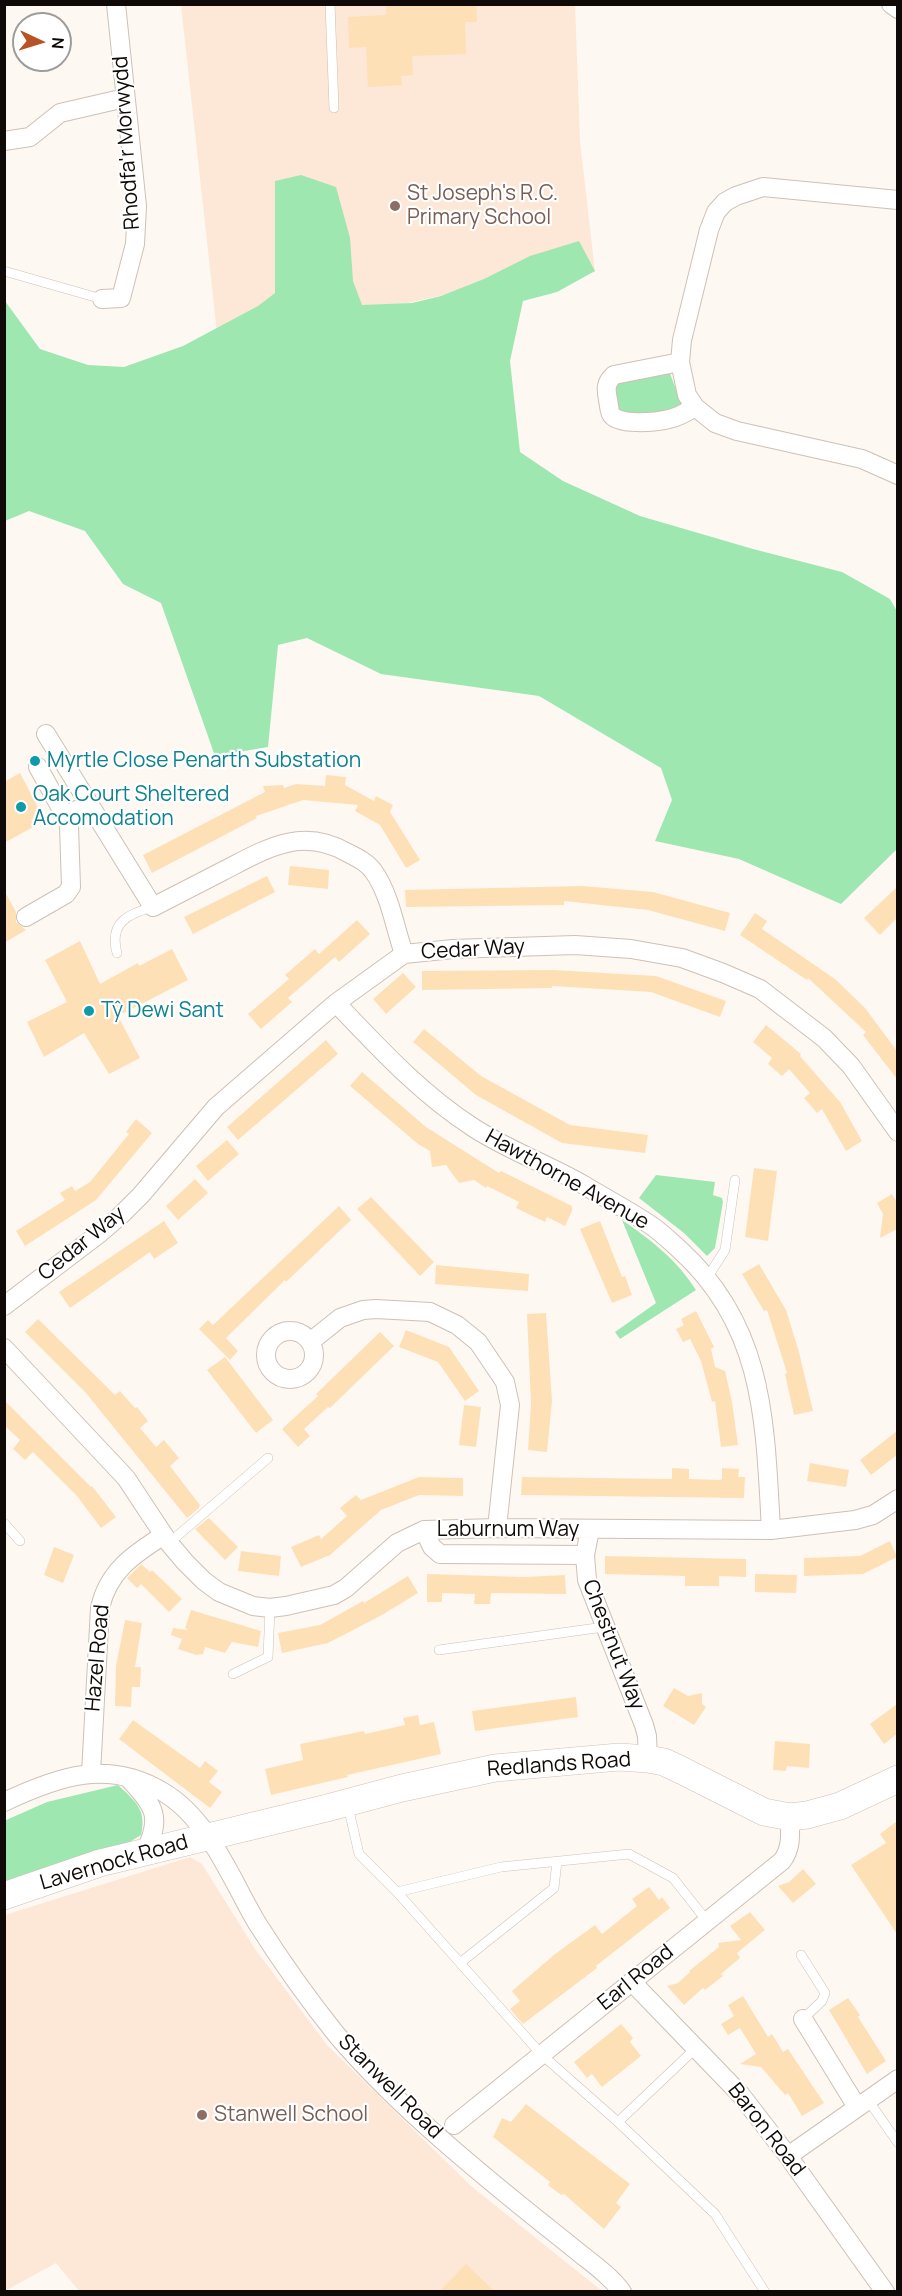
<!DOCTYPE html>
<html>
<head>
<meta charset="utf-8">
<style>
  body { margin:0 }
  #map { position:relative; width:902px; height:2296px; overflow:hidden; background:#fef8f3; font-family:Manrope,sans-serif }
  canvas { display:block }
  .frame { position:absolute; inset:0; border:6px solid #0f0a07; pointer-events:none }
  .north { position:absolute; left:12px; top:12px; width:60px; height:60px; box-sizing:border-box; background:#fff; border:2px solid #9f9d9c; border-radius:50%; rotate:94deg; font-size:16px; font-weight:700; line-height:24px; text-align:center; color:#0f0a07 }
  .north::after { content:''; display:block; margin:auto; width:21px; height:27px; background:#b85225; clip-path:polygon(50% 0,100% 100%,50% 72%,0 100%) }
</style>
</head>
<body>
<div id="map">
<canvas width="902" height="2296"></canvas>
<div class="frame"></div>
<div class="north">N</div>
</div>
<script>
const g = document.querySelector('canvas').getContext('2d');
g.lineJoin = 'round';
function fill(path, color) { g.fillStyle = color; g.fill(path, 'evenodd'); }
function strokePath(path, color, width, dash) { g.strokeStyle = color; g.lineWidth = width; g.lineCap = dash ? 'butt' : 'round'; g.setLineDash(dash || []); g.stroke(path); }
function drawText(font, color, halo, rows, align = 'center') {
  g.font = font + ' Manrope,sans-serif'; g.lineWidth = 4.5; g.setLineDash([]); g.textBaseline = 'middle'; g.strokeStyle = halo; g.fillStyle = color; for (const [text, x, y, turn = 0] of rows) {
    g.save(); g.translate(x, y); g.rotate((+turn || 0) * Math.PI / 180); g.textAlign = isNaN(turn) ? turn : align; if (halo) g.strokeText(text, 0, 0); g.fillText(text, 0, 0); g.restore();
  }
}
fill(new Path2D(`
  M181,5H575L580,141L595,272L507,281L343,317L217,333Z
  M190,1857L202,1864L255,1949L327,2045L471,2186L602,2291H79L56,2263L5,2291V1915Z`), '#fde7d6');
fill(new Path2D(`
  M301,175L336,187L350,238L353,281L362,305L412,303L441,296L484,279L530,256L579,241L595,271L557,292L523,301L510,361L520,452L563,481L640,516L753,549L842,572L890,599L898,613L897,849L841,904L739,859L655,841L672,800L661,768L539,696L381,674L307,638L278,645L268,747L215,756L161,603L123,584L85,531L29,511L5,521V301L40,349L88,365L124,367L183,346L258,306L275,293V181Z
  M669,371L682,405L670,412L624,415L617,410L614,388L619,381Z
  M656,1175L715,1182L713,1195L722,1198L723,1202L715,1248L707,1256L684,1233L639,1198Z
  M622,1220C650,1239 678,1261 696,1290L620,1339L615,1332L656,1303Z
  M118,1785C135,1801 147,1809 141,1835L120,1848L5,1886L4,1821L47,1802Z`), '#9ee7b1');
fill(new Path2D(`
  M386,4H476L477,22H465L466,54L412,56L413,75L401,76L402,85L368,87L366,47L349,48L348,17L386,15Z
  M20,773L42,815L31,820L35,826L4,843V782Z
  M326,775L346,777L345,785L374,801L376,796L393,805L390,812L420,860L406,868L380,825L355,811L358,805L303,800L256,816L257,818L152,873L143,855L265,792L263,786L283,785L284,788L296,784L325,786Z
  M290,866L329,870L328,889L288,885Z
  M267,876L275,892L193,934L184,917Z
  M582,886L653,892L730,913L725,931L648,910L564,901V905L406,907L405,890Z
  M897,887V918L880,935L864,918Z
  M4,890L16,912V922L26,930L4,943Z
  M755,913L767,921L762,929L835,979L865,1008L897,1051V1079L863,1035L866,1032L808,978L807,980L740,935Z
  M357,920L370,934L339,962L335,957L288,998L292,1002L261,1029L248,1014L289,979L285,975L315,949L319,954Z
  M80,941L100,984L138,963L139,966L172,949L188,980L118,1016L140,1058L109,1074L84,1033L44,1057L27,1022L67,1002L45,960Z
  M553,970L656,976L726,1001L720,1017L651,992L552,986V988L422,990V971Z
  M403,973L416,987L386,1014L373,999Z
  M766,1025L801,1054L800,1056L840,1102L862,1141L846,1151L822,1109L817,1113L804,1098L810,1093L789,1069L782,1076L768,1064L772,1058L753,1042Z
  M424,1029L481,1076L570,1125L648,1135L645,1153L562,1143L476,1095L413,1042Z
  M326,1040L338,1054L238,1140L227,1127Z
  M362,1072L426,1127L499,1173L501,1171L572,1206V1211L565,1226L547,1217L545,1222L516,1208L519,1202L487,1186L486,1188L474,1180L459,1183L446,1165L432,1167L430,1151L418,1144L350,1086Z
  M136,1119L152,1133L96,1200L25,1246L16,1231L65,1200L60,1193L72,1186L75,1191L90,1182L129,1134L126,1132Z
  M227,1140L239,1154L208,1181L196,1166Z
  M754,1168L777,1171L768,1241L745,1237Z
  M195,1179L208,1193L178,1220L166,1206Z
  M892,1194L897,1203V1229L880,1238L883,1214L877,1203Z
  M371,1197L434,1262L420,1276L357,1209Z
  M339,1206L351,1220L286,1282L285,1280L226,1338L238,1351L230,1360L199,1329L208,1320L213,1325Z
  M164,1221L178,1243L154,1259L150,1252L70,1308L59,1292Z
  M600,1221L622,1277L625,1276L632,1295L612,1303L580,1229Z
  M759,1264L786,1310L799,1352L813,1411L794,1415L785,1374L787,1373L767,1310L764,1311L742,1274Z
  M436,1265L529,1274L528,1291L435,1284Z
  M696,1311L714,1347L711,1349L715,1367L725,1371L732,1402L738,1445L721,1447L715,1401L712,1402L701,1361L690,1339L683,1342L676,1329L684,1325L681,1319Z
  M546,1313L552,1401L547,1452L528,1450L531,1404L527,1314Z
  M38,1319L115,1395L120,1391L135,1408L137,1407L148,1421L140,1428L156,1447L164,1440L179,1458L170,1466L200,1505L199,1508L187,1518L86,1393L25,1332Z
  M406,1330L449,1347L479,1391L465,1401L438,1362L399,1347Z
  M380,1332L394,1346L330,1408L328,1407L304,1429L310,1436L298,1447L282,1429L318,1396L316,1394Z
  M225,1357L273,1420L256,1433L207,1370Z
  M4,1400L91,1487L92,1486L116,1517L101,1528L77,1496L33,1452L25,1460L13,1449L20,1440L4,1425Z
  M464,1405L481,1407L476,1447L459,1445Z
  M897,1431V1455L871,1475L860,1460Z
  M810,1463L849,1470L846,1487L807,1481Z
  M672,1468L689,1469V1479L720,1480L722,1479V1468L739,1469L738,1477H745L744,1498L521,1495L522,1477L672,1479Z
  M419,1477L463,1478V1496L419,1495L381,1510L330,1555L301,1567L291,1547L319,1535L321,1539L347,1516L340,1508L356,1495L361,1500Z
  M209,1518L238,1547L225,1560L195,1529Z
  M890,1541L897,1557L863,1574L804,1576V1558L860,1556Z
  M54,1547L74,1555L63,1583L44,1575Z
  M241,1551L281,1556L279,1576L238,1571Z
  M605,1556L746,1559V1577L719,1576V1586H685V1576L605,1574Z
  M141,1564L150,1572L152,1570L182,1599L169,1612L141,1584L137,1588L127,1578Z
  M427,1574L524,1577L565,1575L566,1594L491,1593L490,1604H474L475,1594L442,1593V1602H427Z
  M755,1574L797,1575L796,1593L755,1592Z
  M408,1576L418,1593L382,1615L328,1643L282,1653L278,1633L320,1625L363,1601L364,1603Z
  M191,1610L261,1631L258,1647L232,1642L225,1653L205,1647L203,1654L196,1655L178,1649L182,1639L171,1635L173,1628L188,1630L185,1628Z
  M125,1620L142,1623L135,1667H141L140,1687H132L131,1707L115,1706L116,1666Z
  M674,1688L688,1696L702,1693V1704L706,1707L694,1725L663,1706Z
  M576,1697L578,1717L475,1731L472,1711Z
  M897,1704V1734L884,1744L870,1724Z
  M418,1715L420,1725L434,1722L441,1754L347,1775L348,1777L271,1795L265,1769L303,1760L300,1744L364,1731L365,1734L405,1725L403,1718Z
  M133,1720L200,1768L205,1761L218,1771L209,1782L222,1792L210,1808L119,1739Z
  M775,1741L810,1744L809,1768L787,1766L786,1771L773,1770Z
  M897,1821V1934L851,1865L886,1843L880,1834Z
  M803,1869L816,1884L793,1903L778,1886L789,1882Z
  M649,1887L659,1900L662,1897L670,1908L596,1966L597,1968L523,2024L510,2009L520,2001L512,1991L555,1954L595,1925L602,1934L637,1906L632,1899Z
  M750,1912L765,1930L737,1953L740,1958L721,1974L723,1976L705,1990L703,1988L684,2005L667,1986L678,1983L690,1972L689,1971L719,1947L718,1943L741,1940L730,1926Z
  M743,1996L768,2037L772,2034L783,2052L788,2049L824,2103L802,2116L788,2093L785,2095L761,2067L740,2064L756,2054L740,2028L728,2035L721,2024L734,2016L728,2005Z
  M848,1998L860,2015L858,2017L886,2061L867,2074L829,2010Z
  M621,2024L633,2038L630,2042L641,2056L602,2087L592,2074L587,2078L574,2062Z
  M526,2104L630,2184L616,2203L621,2207L604,2229L564,2194L561,2195L548,2185L550,2182L493,2137L502,2118L511,2122Z
  M466,2264L495,2292H439Z`), '#fee0b7');
const service = new Path2D(`
  M330,4L334,108
  M4,271L102,299
  M117,953C109,923 127,914 153,907
  M707,1278L725,1250L735,1180
  M4,1523L20,1541
  M169,1543L268,1458
  M439,1650L604,1627
  M233,1674L268,1657L270,1608
  M348,1806L359,1854L397,1892L541,2054L618,2122L715,2214L765,2292
  M397,1892L501,1867L629,1854L673,1878L707,1921
  M801,1955L825,1993L822,2001L803,2019
  M460,1963L554,1888L557,1861
  M868,2100L898,2143
  M618,2122L696,2048`);
const minor = new Path2D(`
  M891,4L898,9
  M4,141L30,137L60,113L125,98
  M898,200L763,187L736,196L725,202L716,212L709,230L682,340L680,362L687,395L695,407L715,423L737,431L862,459L898,475
  M102,299L121,298L135,244L137,206L116,4
  M680,362L614,375C605,383 606,389 608,400C609,404 609,410 611,414C617,426 657,422 669,419C679,417 687,412 695,407
  M46,734L153,907C176,895 200,883 223,871C266,849 301,826 348,853C358,858 368,863 374,872C390,895 395,928 404,954
  M38,767L63,812L71,813L81,808
  M26,917L66,894L71,887L69,826L71,813
  M336,1003C379,1048 421,1094 474,1128C508,1150 547,1164 582,1184C605,1198 630,1211 652,1226C662,1233 671,1242 680,1250C765,1327 765,1423 771,1530
  M4,1306L100,1233L121,1215L141,1195L216,1107L336,1003L404,954L453,949L575,945L631,949L682,958L723,973L760,989L824,1038L851,1066L898,1132
  M266 1355a24 24 0 1 1 48 0a24 24 0 1 1-48 0Z
  M310,1342L340,1318L363,1310L376,1309L430,1312L457,1325L478,1342L505,1382L510,1405L497,1528
  M4,1348L126,1478L169,1543L185,1562L204,1581L219,1592L253,1606L270,1608L286,1606L334,1595L346,1588L397,1543L424,1530L497,1528L771,1530L855,1520L873,1515L898,1499
  M424,1530L432,1547L440,1554L585,1555
  M590,1530L585,1555L587,1580L644,1725L647,1736L648,1759
  M91,1773L100,1608C108,1571 134,1554 164,1535
  M130,1780C155,1807 162,1817 145,1852
  M4,1802C59,1776 108,1759 163,1792C209,1819 231,1879 257,1923C281,1961 308,1999 336,2034C389,2097 458,2155 522,2207C542,2223 562,2239 582,2255C596,2266 611,2277 622,2292
  M632,1982L741,2095L788,2156L885,2292
  M803,2019L857,2107
  M454,2125L782,1861C792,1848 790,1834 790,1817
  M788,2156L898,2079`);
const secondary = new Path2D(`
  M4,1896L100,1863L327,1808L402,1788L495,1768L619,1757L648,1759L664,1762L683,1771L764,1812L790,1817L807,1815L840,1806L898,1779`);
strokePath(service, '#cec0b4', 10);
strokePath(minor, '#cec0b4', 20);
strokePath(secondary, '#cec0b4', 28);
strokePath(service, '#fff', 9);
strokePath(minor, '#fff', 18);
strokePath(secondary, '#fff', 27);
for (const [x, y, r, color] of [
  [395,206,6,"#8d6e63"],
  [35,761,6,"#0f9aa8"],
  [21,807,6,"#0f9aa8"],
  [89,1011,6,"#0f9aa8"],
  [202,2115,6,"#8d6e63"]
]) { const dot = new Path2D(); dot.arc(x, y, r, 0, 2 * Math.PI); g.fillStyle = color; g.fill(dot); strokePath(dot, '#fff', 2); }
drawText('21px', '#0f0a07', '#fff', [
  ["Rhodfa'r Morwydd",127,143,-94],
  ["Cedar Way",473,950,-3],
  ["Hawthorne Avenue",567,1180,29],
  ["Cedar Way",82,1244,-39],
  ["Laburnum Way",508,1530],
  ["Chestnut Way",613,1645,69],
  ["Hazel Road",98,1658,-85],
  ["Redlands Road",559,1765,-4],
  ["Lavernock Road",114,1863,-16],
  ["Earl Road",636,1978,-39],
  ["Stanwell Road",390,2087,45],
  ["Baron Road",766,2130,52]
]);
drawText('21px', '#785e54', '#fff', [
  ["St Joseph's R.C.",407,194],
  ["Primary School",407,218],
  ["Stanwell School",214,2115]
], 'left');
drawText('21px', '#0d838f', '#fff', [
  ["Myrtle Close Penarth Substation",47,761],
  ["Oak Court Sheltered",33,795],
  ["Accomodation",33,819],
  ["Tŷ Dewi Sant",101,1011]
], 'left');
</script>
</body>
</html>
